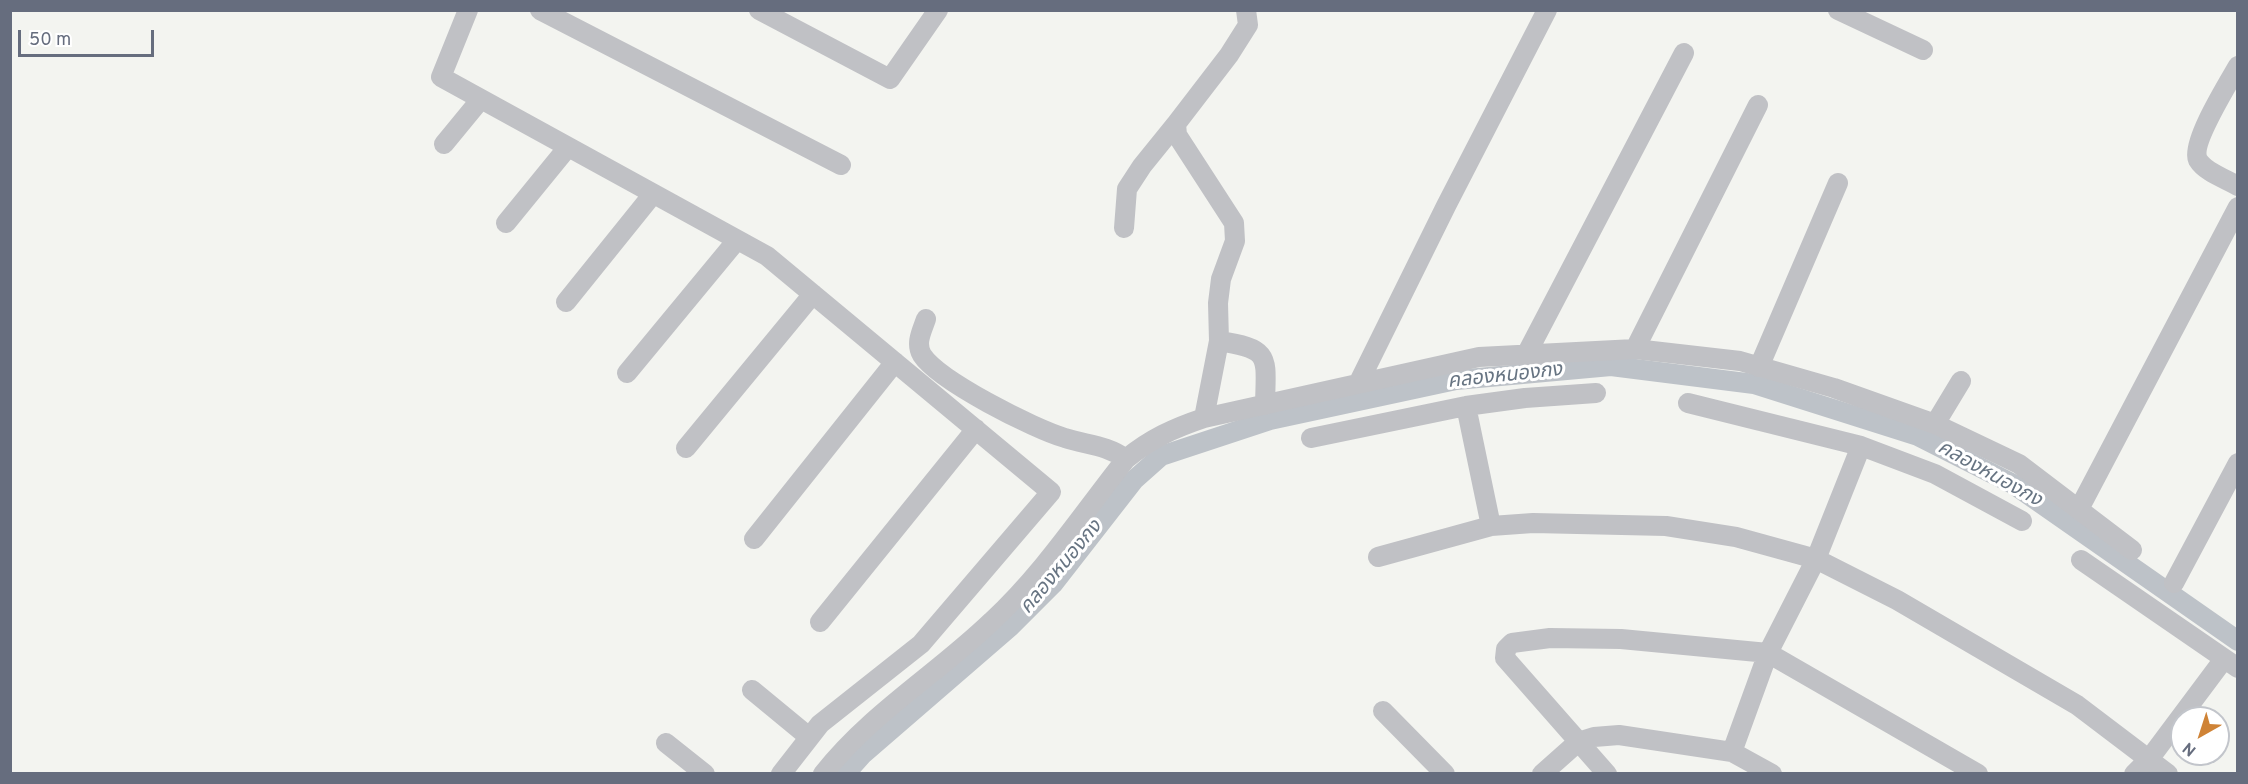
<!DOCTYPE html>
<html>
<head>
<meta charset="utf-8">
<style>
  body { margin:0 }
  #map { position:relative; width:2248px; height:784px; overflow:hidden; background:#f3f4f0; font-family:Overpass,sans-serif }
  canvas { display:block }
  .frame { position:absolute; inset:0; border:12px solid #666d7e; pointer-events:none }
  .north { position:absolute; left:2170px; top:706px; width:60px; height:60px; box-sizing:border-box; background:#fff; border:2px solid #c2c5cb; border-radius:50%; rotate:219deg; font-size:16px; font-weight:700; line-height:24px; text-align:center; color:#666d7e }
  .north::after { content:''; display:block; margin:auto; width:21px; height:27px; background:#cf8336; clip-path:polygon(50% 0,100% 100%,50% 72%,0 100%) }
  .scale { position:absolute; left:18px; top:30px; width:136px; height:27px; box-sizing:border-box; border:3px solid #666d7e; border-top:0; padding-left:8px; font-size:18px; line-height:21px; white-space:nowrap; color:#666d7e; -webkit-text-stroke:4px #fff; paint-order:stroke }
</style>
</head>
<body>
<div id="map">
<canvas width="2248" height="784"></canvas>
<div class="frame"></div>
<div class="north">N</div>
<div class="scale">50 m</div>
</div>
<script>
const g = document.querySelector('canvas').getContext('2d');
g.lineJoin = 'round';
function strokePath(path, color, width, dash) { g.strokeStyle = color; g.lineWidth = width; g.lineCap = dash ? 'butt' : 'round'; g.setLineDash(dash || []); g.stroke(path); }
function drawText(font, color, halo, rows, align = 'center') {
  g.font = font + ' Overpass,"Noto Sans Thai",sans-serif'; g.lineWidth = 6; g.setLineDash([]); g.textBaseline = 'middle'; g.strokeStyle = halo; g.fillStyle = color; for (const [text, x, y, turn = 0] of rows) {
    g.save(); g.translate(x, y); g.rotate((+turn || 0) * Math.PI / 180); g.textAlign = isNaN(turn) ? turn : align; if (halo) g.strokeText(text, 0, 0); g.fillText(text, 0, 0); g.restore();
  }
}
strokePath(new Path2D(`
  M845,774L862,755L1010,627L1053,584L1134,480L1161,456L1270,420L1456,380L1611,366L1754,384L1918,436L2013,484L2238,641`), '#bdc2c8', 20);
strokePath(new Path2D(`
  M468,10L441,77L767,256L1051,492L921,644L820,724L781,774
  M540,10L841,165
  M759,10L890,79L938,10
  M1838,10L1923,50
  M2238,66C2229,82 2190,144 2198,160C2205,172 2226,179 2238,186
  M444,144L481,99
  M506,223L568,147
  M1124,228L1127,189L1142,166L1176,124
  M566,302L653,194
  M926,319C922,331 915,343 922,355C939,381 1034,429 1065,438C1087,445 1107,445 1126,459
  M1219,341C1272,349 1266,356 1265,405
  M1635,349L1758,105
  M1526,355L1684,53
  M1759,367L1838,183
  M627,373L737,240
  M1359,382L1446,206L1547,10
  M1688,403L1861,446L1935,474L2022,521
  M1466,406L1491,526
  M1204,418L1219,341L1218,303L1221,279L1235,241L1234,223L1177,135L1176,124L1229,55L1248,25L1246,10
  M1935,424L1961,381
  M1311,438L1466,406L1525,398L1596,393
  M686,448L813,294
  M2079,509L2238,207
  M754,539L895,362
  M1378,557L1491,526L1533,523L1666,526L1736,537L1816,559L1897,600L2077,705L2168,774
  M2081,560L2238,668
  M2174,583L2238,463
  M820,622L976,429
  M752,690L809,737
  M1383,711L1445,774
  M666,743L705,774
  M1732,752L1768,653L1816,559L1861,446
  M823,774C871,713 937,674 992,621C1043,574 1083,513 1126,459C1150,439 1174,428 1204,418L1479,357L1635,349L1740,361L1834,388L1935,424L2019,464L2132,550
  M1542,774L1578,742L1594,737L1619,735L1732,752L1772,774
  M1607,774L1505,658L1506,649L1512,643L1550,638L1621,639L1768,653L1978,774
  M2134,774L2150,758L2224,659`), '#c0c1c5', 20);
drawText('italic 20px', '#677482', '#fff', [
  ["คลองหนองกง",1505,377,-6],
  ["คลองหนองกง",1989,475,29],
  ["คลองหนองกง",1062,568,-50]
]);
</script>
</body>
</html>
